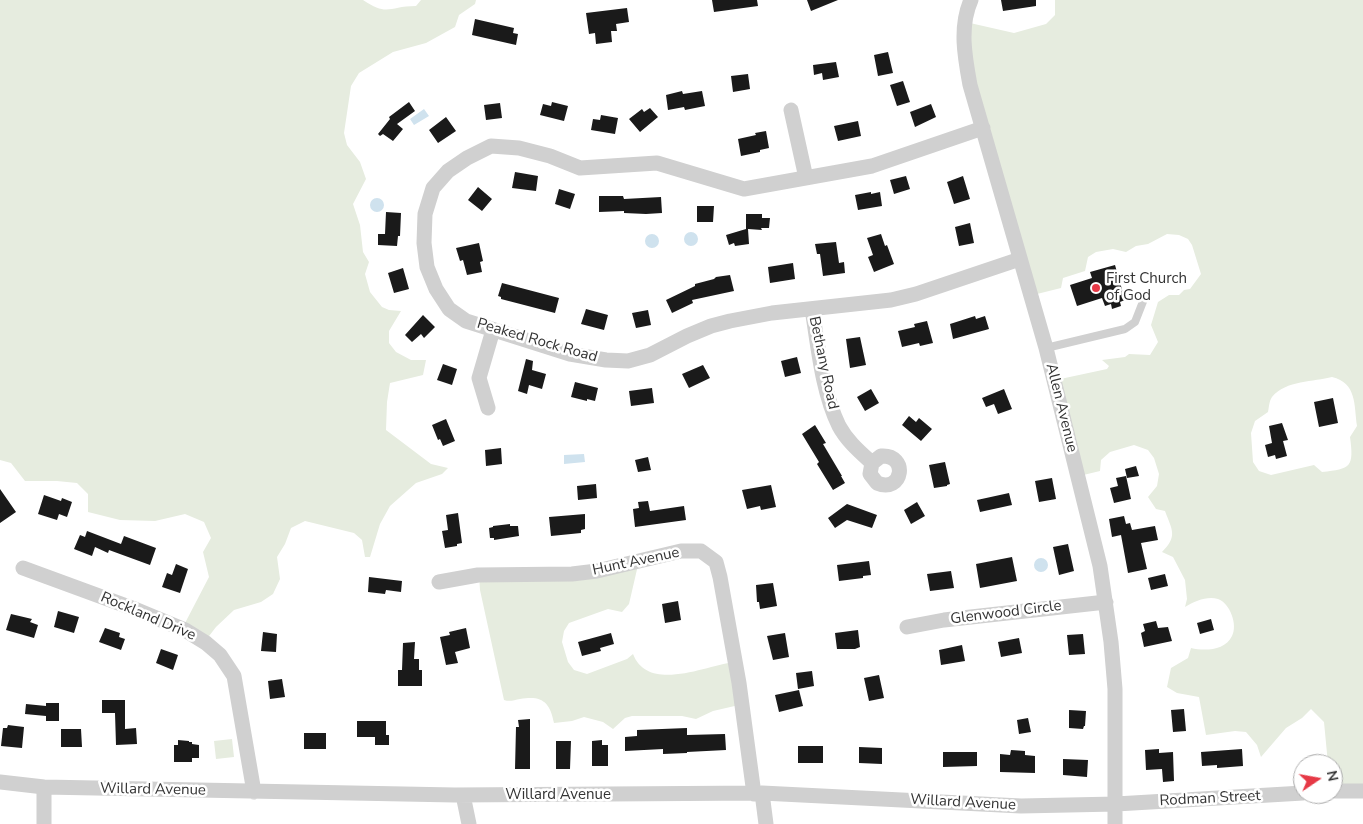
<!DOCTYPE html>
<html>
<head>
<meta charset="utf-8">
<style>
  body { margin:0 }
  #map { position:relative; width:1363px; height:824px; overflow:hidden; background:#fff; font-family:"Nunito Sans",sans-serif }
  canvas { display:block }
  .north { position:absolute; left:1293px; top:754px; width:50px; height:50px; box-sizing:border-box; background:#fff; border:1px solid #adadad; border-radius:50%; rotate:78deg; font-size:14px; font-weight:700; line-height:20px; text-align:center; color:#333 }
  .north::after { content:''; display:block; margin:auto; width:18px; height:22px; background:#e63946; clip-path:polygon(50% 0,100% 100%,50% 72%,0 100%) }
</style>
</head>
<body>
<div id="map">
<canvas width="1363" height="824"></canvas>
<div class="north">N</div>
</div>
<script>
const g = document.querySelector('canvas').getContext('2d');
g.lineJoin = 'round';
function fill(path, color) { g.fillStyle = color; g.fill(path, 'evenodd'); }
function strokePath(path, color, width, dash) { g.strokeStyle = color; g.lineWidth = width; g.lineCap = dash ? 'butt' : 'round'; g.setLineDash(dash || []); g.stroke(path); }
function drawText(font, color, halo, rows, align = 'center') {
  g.font = font + ' "Nunito Sans",sans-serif'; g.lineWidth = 5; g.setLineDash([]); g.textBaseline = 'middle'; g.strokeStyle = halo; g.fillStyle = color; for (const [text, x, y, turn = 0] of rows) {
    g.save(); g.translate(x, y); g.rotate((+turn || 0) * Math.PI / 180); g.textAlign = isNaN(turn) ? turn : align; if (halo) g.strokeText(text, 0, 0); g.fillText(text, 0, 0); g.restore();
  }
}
fill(new Path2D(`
  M0,0H363C388,17 389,6 416,6L421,0H476L475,4L459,15L455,27L426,43L393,52L359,73L351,86L344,133L347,145L360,162L366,179L353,204L360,225L363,252L369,262L365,274L370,292L382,307L389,310L401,311L389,331V343L396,352L411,360H426L423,375L390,383L387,402L386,430L431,464L448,468L442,474L416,483L390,506L380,524L370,557H365L362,540L354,533L305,521L291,528L285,544L277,557L280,579L273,594L261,602L234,610L216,627L206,640L184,625L209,577L203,552L211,538L204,522L185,514L155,521L120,520L88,512V494L77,483L57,481H25L11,463L0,460Z
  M1055,0H1363V789L1333,792V764H1328L1324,722L1311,709L1302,718L1286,728L1261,757L1257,745L1246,732L1235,731L1206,735L1199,697L1177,693L1167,687L1171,668L1188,658L1191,648C1204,651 1225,651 1232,636C1238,625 1230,603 1218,599C1207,596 1195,601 1185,607L1187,599L1185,580L1173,557L1162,552C1178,536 1172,530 1165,511L1156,509L1148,497L1157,486L1159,474L1154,458L1148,450L1134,445L1110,452L1101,460L1100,471L1075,477L1051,381L1107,369L1109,366L1102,360L1125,357L1129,354L1150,355L1158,342L1151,325L1158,302L1169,295H1179L1184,290L1190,289L1201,274L1192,245L1188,239L1179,235L1167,234L1148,244L1136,246L1126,252L1113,249L1096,252L1088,257L1085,271L1063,278L1061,288L1029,296L968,70L970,23L1014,33L1046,24L1055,15ZM1332,377C1357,383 1354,405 1357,426L1350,437C1354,467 1351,469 1322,472L1314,465L1271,475L1259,471L1253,462L1251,433L1255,421L1268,412C1269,408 1269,401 1272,397C1286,380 1314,382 1332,377Z
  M638,565L629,604L622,612L608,609L569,623L564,631L562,642L568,662L574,670L587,674L627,659L633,654C648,693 705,666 734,662L739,705L713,711L696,719L682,716H632L625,718L613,729L603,722L584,717L572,721L554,723C550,702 542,695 520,699C514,700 510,702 504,700L480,590L479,574Z
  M232,739L234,757L216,759L214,741Z`), '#e6ecdf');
fill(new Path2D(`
  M424,109L429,116L414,125L410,119Z
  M370 205a7 7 0 1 1 14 0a7 7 0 1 1-14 0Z
  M684 239a7 7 0 1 1 14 0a7 7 0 1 1-14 0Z
  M645 241a7 7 0 1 1 14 0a7 7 0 1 1-14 0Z
  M584,454L585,462L564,464V455Z
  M1034 565a7 7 0 1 1 14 0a7 7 0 1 1-14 0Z`), '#cfe2ee');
fill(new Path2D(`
  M712,0H757L758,6L714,12Z
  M807,0H838L811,11Z
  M1001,0H1036V6L1003,11Z
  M627,8L629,22L616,24L617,31H611L612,42L596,44L595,33L589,34L586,13Z
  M475,19L514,28L513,33L518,34L516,45L472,35Z
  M888,52L893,73L878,76L874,55Z
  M836,62L839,77L823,80L822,73L814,75L813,65Z
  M748,74L750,89L733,92L731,76Z
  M903,81L910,102L897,106L890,85Z
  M682,91L683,94L702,91L705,106L685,110L684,107L668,110L666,95Z
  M409,102L415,111L397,124L403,129L393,141L383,134L380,136L378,134L390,119L389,117Z
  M552,102L568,106L564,121L540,115L543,104L551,106Z
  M500,103L502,118L486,120L484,105Z
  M931,104L936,117L915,127L910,112Z
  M650,108L658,117L640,132L629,119L642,109L644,112Z
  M601,115L618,118L615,134L591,130L593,119L600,120Z
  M446,117L456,131L438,143L429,130Z
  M858,121L861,136L838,141L834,126Z
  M766,131L769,148L760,150V152L741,156L738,139L756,135L755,133Z
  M515,172L538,176L536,191L512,188Z
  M906,176L910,189L894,194L890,180Z
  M963,176L970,199L954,204L947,182Z
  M478,187L492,199L482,211L468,200Z
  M559,189L575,194L570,209L555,204Z
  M871,192V194L880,192L882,206L858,210L855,195Z
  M599,196H623L624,199L661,197L662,213L646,214L624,213V211L599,212Z
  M697,206H714L713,222H697Z
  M386,212L401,213L400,236H398L397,246L378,245V234H385Z
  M746,214H762V218H770L769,228H761L762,230L748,229L749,244L735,246L734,243L729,245L726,235L746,229Z
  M970,223L974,243L959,246L955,227Z
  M881,234L885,246L887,245L894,264L874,272L868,257L873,255L867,238Z
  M836,242L839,263L844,262L845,273L823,276L820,254H817L815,244Z
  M479,243L483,261L480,262L482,272L467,275L463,260L460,261L456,248Z
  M793,263L795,279L770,283L768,267Z
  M1115,265L1125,300L1120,302L1121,306L1112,309L1111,304L1105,306L1102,298L1077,306L1070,285L1092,278L1090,272Z
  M403,268L409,289L394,293L388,273Z
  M730,275L734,291L692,300L693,303L672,313L666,300L695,286V284L714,279L716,277Z
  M502,283L559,298L555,313L501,299V297L498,296Z
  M586,309L608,315L604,330L581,324Z
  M648,310L651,325L636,328L632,313Z
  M423,315L435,327L424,338L421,334L412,342L405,335Z
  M975,316L976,319L985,316L989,329L953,339L950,324Z
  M927,321L933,343L920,346L919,343L902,347L898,331L915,327L914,324Z
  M860,337L866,365L850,368L846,339Z
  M797,357L801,373L785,377L781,361Z
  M526,359L533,361L532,370L546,374L542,389L529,385L527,394L518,391Z
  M443,364L457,369L452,385L437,380Z
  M703,365L710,378L689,388L682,374Z
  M575,382L598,388L595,401L587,399V401L571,397Z
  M652,388L654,403L631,406L629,391Z
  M871,389L879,403L865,411L857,397Z
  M1004,389L1012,409L998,414L994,404L986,407L982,398Z
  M1333,398L1338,423L1319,427L1314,402Z
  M909,416L916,422L919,418L932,429L921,441L902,425Z
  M446,419L455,441L443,446L440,439L438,440L432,425Z
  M1282,423L1288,440L1283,441L1287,456L1276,459L1275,455L1268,457L1265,445L1272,443L1269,426Z
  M815,425L826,443L823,444L842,476H841L845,483L833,490L817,464L819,462L802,434Z
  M501,448L502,464L486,466L485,450Z
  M648,457L651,470L638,472L635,460Z
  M945,462L950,484L947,485V486L934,488L929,465Z
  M1136,466L1139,476L1127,478L1125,469Z
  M1126,476L1131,499L1114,503L1110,488L1118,486L1116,478Z
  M1052,478L1056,499L1039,502L1035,481Z
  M596,484L597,498L578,500L577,486Z
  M771,485L776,507L761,510L760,506L747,509L742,490Z
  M0,489L16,512L0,523Z
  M1009,493L1012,505L980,512L977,500Z
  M44,495L61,501L62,498L72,502L67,517L59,514L57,520L38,514Z
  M648,501L650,511L684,506L686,520L635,527L633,509L639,508L638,502Z
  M917,502L925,516L911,524L904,510Z
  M847,504L877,515L872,528L847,520L835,528L828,518Z
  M458,513L462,543L457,544V546L445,548L442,531L448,530L446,515Z
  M585,514V529L581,530V533L551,536L549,517Z
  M1124,516L1126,524L1130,523L1132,530L1155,526L1158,540L1141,543L1147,569L1128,573L1121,535L1112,537L1109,519Z
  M510,524V526H518L519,536L494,540V538H490L489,528L493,527V526Z
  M87,531L121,544L124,536L156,548L150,565L109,550L108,553L95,547L92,556L74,549L80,535L85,537Z
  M1068,544L1074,571L1059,575L1053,547Z
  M1012,557L1017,581L980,588L976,564Z
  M869,561L871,575L863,576V578L839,581L837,565Z
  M176,564L188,569L180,593L162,587L167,573L172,575Z
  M951,571L954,588L930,591L927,574Z
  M1165,574L1168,586L1151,590L1148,578Z
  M369,577L402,581L401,592L386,590L385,594L368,592Z
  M773,583L777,606L760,609L759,602H757L756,585Z
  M678,601L681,620L665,623L662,604Z
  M58,611L79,617L74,633L54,627Z
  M11,614L32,619L30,622L38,625L34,638L6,630Z
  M1211,619L1214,630L1200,634L1197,623Z
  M1156,621L1158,628L1168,627L1172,641L1144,647L1141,633L1145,631L1143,624Z
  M105,628L120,633L119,637L125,639L121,650L99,642Z
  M466,628L470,648L455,652L458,663L446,665L440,637L450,635L449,632Z
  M858,630L860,647L855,649H837L835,633Z
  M263,632L277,634L276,652L261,651Z
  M611,633L614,644L600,648L601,651L582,656L578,642Z
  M785,633L789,657L773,660L767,636Z
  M1083,634L1085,654L1069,655L1067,635Z
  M1019,638L1022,653L1001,657L998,642Z
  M415,642L414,659H419V670H422V686H398V670H402L403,643Z
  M962,645L965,661L941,665L939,650Z
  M161,649L178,655L173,670L156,663Z
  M812,671L814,686L798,689L796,673Z
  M879,675L884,698L869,701L864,678Z
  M282,679L285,697L270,699L268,681Z
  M799,690L803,706L779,712L775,695Z
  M102,700H125V729L136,728L137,744L116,745L115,713H102Z
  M46,703H59V721H46V716L25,714L26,704L46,706Z
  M1184,709L1186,731L1173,732L1171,710Z
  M1069,710L1086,711L1085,726H1084L1083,729L1069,728Z
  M1028,718L1031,732L1019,734L1017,720Z
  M530,719V769H515L516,727H519L518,720Z
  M357,721H386V735H389V745H375V737H357Z
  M8,725L24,727L22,748L1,746L3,728H7Z
  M687,728V735L725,734L726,750L687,752V753L663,754V749L625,751V737L637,736V730Z
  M61,729H81L82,747H61Z
  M304,733H326V749H304Z
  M178,740L189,741V742H192V744L199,745V758H192V762H174V745H178Z
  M602,740V745H608V766H592V741Z
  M556,741H571L570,769H556Z
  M798,746H823V763H798Z
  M859,747L882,748V764L859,763Z
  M1159,749V753L1173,752L1174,781L1163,782L1162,769L1146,770L1145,750Z
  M1242,749L1243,766L1217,768V765L1202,766L1201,752Z
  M1011,750L1025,751V755L1035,756V773L1000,772V754L1010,755Z
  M943,752H977V766L943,767Z
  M1063,759L1088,760L1087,777L1063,775Z`), '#1a1a1a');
strokePath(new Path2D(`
  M1046,348L1125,329L1135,322L1144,299`), '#d0d0d0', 8);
strokePath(new Path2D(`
  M971,0C959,27 965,58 970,85L1046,348L1100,566L1111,642L1115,689V824
  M791,110L806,178
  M983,128L872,166L744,189L657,163L580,168L550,156L519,148L491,146L467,158L448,171L433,188L425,214L424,243L427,267L436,289L449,309L466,321L570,354L606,360L628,361L650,355L687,336L711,326L730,321L772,313L891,300L916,294L1020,259
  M812,309C818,345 822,392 839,426C847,441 860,452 872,463L870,474L877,483C903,494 909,454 881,456L872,463
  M488,408L479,378L493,330
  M23,568L132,608L185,630L206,643L220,655L234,676L254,792
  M439,582L478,575L572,574L597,571L681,551H701L716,562L720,577L739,683L754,794
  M907,627L944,620L1106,602
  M0,782L44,787L455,795L762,793L1021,806L1116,804L1303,793
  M1333,791H1363
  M762,793L766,824
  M463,795L469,824
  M44,824V787`), '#d0d0d0', 15);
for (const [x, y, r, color] of [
  [1096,288,5,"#e63946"]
]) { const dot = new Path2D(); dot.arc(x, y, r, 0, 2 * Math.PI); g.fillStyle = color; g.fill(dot); strokePath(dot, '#fff', 2); }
drawText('15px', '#333', '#fff', [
  ["First Church",1106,279],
  ["of God",1106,296]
], 'left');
drawText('15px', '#333', '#fff', [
  ["Peaked Rock Road",537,341,16],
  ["Bethany Road",823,363,78],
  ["Allen Avenue",1061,408,76],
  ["Hunt Avenue",636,562,-12],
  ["Glenwood Circle",1006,613,-7],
  ["Rockland Drive",148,617,23],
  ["Willard Avenue",153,790,1],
  ["Willard Avenue",558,795],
  ["Rodman Street",1210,799,-3],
  ["Willard Avenue",963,803,3]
]);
</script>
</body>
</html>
